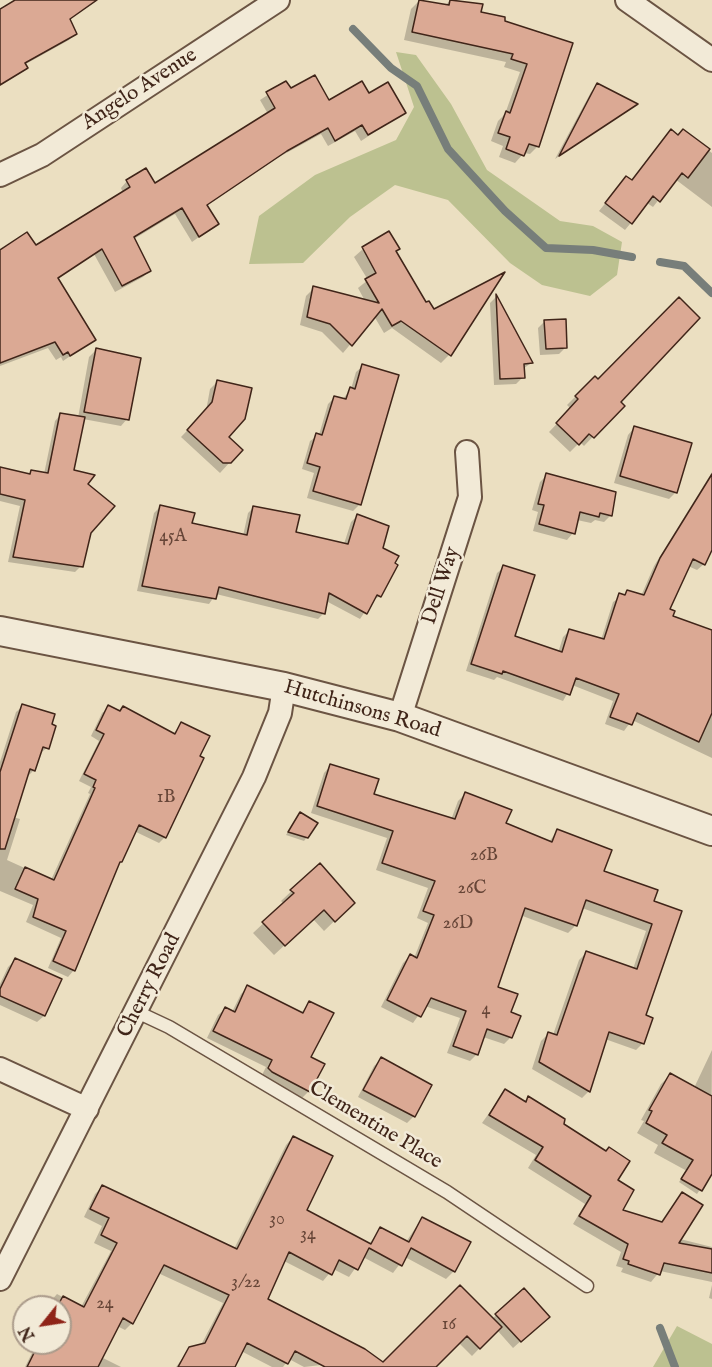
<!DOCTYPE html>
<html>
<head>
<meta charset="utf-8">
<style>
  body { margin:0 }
  #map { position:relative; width:712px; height:1367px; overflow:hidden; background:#ebdfc1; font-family:"IM FELL English",serif }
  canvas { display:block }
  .north { position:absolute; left:12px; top:1295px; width:60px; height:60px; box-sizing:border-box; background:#f2ead7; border:2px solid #ab9b8b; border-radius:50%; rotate:240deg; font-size:16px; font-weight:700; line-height:24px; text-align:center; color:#402519 }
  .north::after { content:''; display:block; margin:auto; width:21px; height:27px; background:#8f2418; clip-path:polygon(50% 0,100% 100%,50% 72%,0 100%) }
</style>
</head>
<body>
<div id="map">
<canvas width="712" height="1367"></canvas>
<div class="north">N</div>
</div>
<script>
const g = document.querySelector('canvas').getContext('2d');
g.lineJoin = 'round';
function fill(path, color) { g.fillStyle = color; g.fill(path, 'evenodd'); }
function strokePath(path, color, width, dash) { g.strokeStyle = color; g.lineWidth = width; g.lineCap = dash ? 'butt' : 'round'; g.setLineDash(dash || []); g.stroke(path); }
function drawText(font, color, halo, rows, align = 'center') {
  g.font = font + ' "IM FELL English",serif'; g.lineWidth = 5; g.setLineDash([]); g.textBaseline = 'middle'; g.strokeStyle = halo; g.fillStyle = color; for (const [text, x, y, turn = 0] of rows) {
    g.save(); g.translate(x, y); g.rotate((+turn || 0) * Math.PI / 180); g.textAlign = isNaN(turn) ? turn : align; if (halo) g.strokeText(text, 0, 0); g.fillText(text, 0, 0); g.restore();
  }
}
fill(new Path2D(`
  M396,52L416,55L451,104L487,170L560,221L593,226L622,242L617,275L590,296L542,285L510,263L448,200L395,185L350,217L303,263L249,264L259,216L315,175L396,140L414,107Z
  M677,1326L712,1344V1367H653Z`), '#bcc190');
fill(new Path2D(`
  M18,0H98L69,20L75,33L69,40L24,65L26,68L19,74L0,86V11Z
  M420,0L445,6L450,0H456L481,5L479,14L571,44L538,146L530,154L524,153L515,163L499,157L503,146L491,141L498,121L505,114L520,72L504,67L506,62L404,40L411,9Z
  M286,83L290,90L328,102L368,95L404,113L361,141L355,131L328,146L321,134L279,157L206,206L217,224L192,242L175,214L134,239L150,270L143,277L115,292L94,254L57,279L94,340L63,361L61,357L56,360L48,348L0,366V252L35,247L123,193L121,188L127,181L154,185L268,114L260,100Z
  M598,85L635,104L555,159L591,92Z
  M671,131L678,136L683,131L712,153V207L675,179L653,207L647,203L625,230L599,211L626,178L631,182Z
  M389,233L394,252L449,355L441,363L392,328L384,333L374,316L343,353L322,332L300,325L306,296L314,288L365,301L358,288L368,280L354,257L363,249Z
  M496,297L531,363L523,369V377L516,384L494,385L490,303Z
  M545,321L566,347L559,354L540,355L538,328Z
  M96,350L127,419L121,426L83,419L73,471L86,484L90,532L81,566L75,572L8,562L20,506L0,501V469L28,475L32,472L44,474L55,421L61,414L78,418L89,357Z
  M363,366L360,504L353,511L307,498L314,473L302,469L310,441L319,435L328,404L335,397L342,400L351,389L356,372Z
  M217,382L227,437L241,450L220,473L181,437L206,411L210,389Z
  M586,386L622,406L584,446L580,442L570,452L549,432L571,409L567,405Z
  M634,428L676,492L669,499L614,483L628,435Z
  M712,472V547L704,564L697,570L688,566L668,610L672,617L712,632V758L632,720L624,731L605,724L613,701L572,685L563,701L497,677L494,680L466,671L497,573L504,567L513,637L558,653L563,637L569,631L601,640L613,602L628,592L641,596L654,566Z
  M547,475L616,493L611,515L604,522L595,520L591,523L577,520L573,533L567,540L533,531L538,512L532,510L540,482Z
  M160,507L191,525L243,536L248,513L254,507L294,533L344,544L351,522L357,516L393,564L380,596L372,601L360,619L328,602L324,613L318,619L216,594L209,604L137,591L154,513Z
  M23,706L47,748L39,754L34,770L27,777L13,817L20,819L7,860L51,880L90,794L88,793L91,787L79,781L99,741L91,736L102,713L109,707L173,734L181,724L165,837L159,843L134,831L117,866L74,970L68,977L48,968L61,938L26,922L33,905L0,891V762L16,712Z
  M331,765L372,795L451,820L458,801L465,794L505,824L549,842L557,831L602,872L652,902L680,912L644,1016L643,1043L636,1050L605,1039L589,1091L582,1098L532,1069L541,1041L548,1034L553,1035L579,960L587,952L633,969L646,931L582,908L575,926L568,933L520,915L496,988L509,1013L511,1037L504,1044L483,1037L477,1054L470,1061L447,1053L460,1018L425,1006L413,1023L381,1007L403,963L410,956L414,958L428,923L417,918L428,888L376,870L387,838L311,813L324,773Z
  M297,817L307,837L304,841L286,835Z
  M316,868L353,903L324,931L313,919L274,955L253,933L284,904L281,901Z
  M15,960L60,980L44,1016L37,1022L0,1005V984L8,967Z
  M248,987L301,1013L310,1002L309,1091L302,1098L265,1079L262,1075L266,1067L207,1038L218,1015L225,1009L232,1012L241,994Z
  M712,1050L711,1173L697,1194L679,1182L687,1171L654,1153L658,1145L637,1133L644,1121L641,1120L661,1084L670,1075L694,1088Z
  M381,1059L430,1085L414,1116L407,1123L358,1097L374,1066Z
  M505,1091L524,1102L528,1097L562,1125L616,1181L620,1211L661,1223L682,1194L680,1239L712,1247V1282L660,1271L651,1282L621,1272L623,1268L616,1266L621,1252L573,1224L585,1204L528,1168L536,1155L482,1123Z
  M293,1137L305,1211L369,1244L380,1229L406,1242L422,1218L454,1271L446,1279L405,1257L393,1273L363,1257L349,1277L333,1269L323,1281L284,1261L266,1299L384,1364L492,1319L524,1290L541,1323L513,1348L497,1330L472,1356L458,1342L434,1367H332L321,1365L304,1367L289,1359L283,1367H272L241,1351L233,1367H176L190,1348L201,1345L223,1303L158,1273L132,1323L125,1330L117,1326L101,1357L121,1367H25L37,1343H60V1307H47L50,1302L57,1294L81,1307L111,1251L94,1243L102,1226L84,1217L95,1194L103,1186L234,1249L286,1145Z
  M712,1285V1299L709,1298Z`), '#0003');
strokePath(new Path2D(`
  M353,29L391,68L417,86L448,149L505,211L546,248L593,250L632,257
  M660,262L684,266L712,293
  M660,1328L675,1367`), '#777e7a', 8);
const building = new Path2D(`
  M15,0H97L70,19L77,34L25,63L28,68L0,85V9Z
  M419,0L449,5L450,0L483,4L481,12L505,17V21L573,43L539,147L529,144L524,156L506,149L510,137L498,133L506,111L510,113L527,64L511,59L513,54L412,32Z
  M315,75L329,100L362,81L369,93L388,82L406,113L368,135L362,125L335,141L328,128L287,151L207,205L219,224L199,237L182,208L134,237L151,271L122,286L102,249L58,278L96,340L70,356L68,352L63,355L55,342L0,363V250L27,232L36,245L130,187L126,180L146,168L155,183L275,108L266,92L286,81L291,88Z
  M597,83L638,104L559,156Z
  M671,129L678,135L683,129L710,149L688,178L682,173L660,202L653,196L632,224L605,203L626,176L632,180Z
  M389,231L400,249L396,251L426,302L429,301L434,309L505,272L451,356L401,321L392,326L382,309L352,346L330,324L307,317L313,286L379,303L365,279L376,273L362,247Z
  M496,294L533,363L524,364L525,378L500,379Z
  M679,297L700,318L621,402L625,406L594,438L589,434L579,445L556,423L578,399L575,396L595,376L598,379Z
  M566,319L567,348L546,349L544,320Z
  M96,348L141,358L129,420L84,412Z
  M362,364L399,375L361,505L313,491L320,467L307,463L316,433L322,435L334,396L346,399L350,387L355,389Z
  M217,380L252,388L245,419L229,437L243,450L231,463H223L187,430L212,402Z
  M60,413L85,417L74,470L95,475L88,484L115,506L91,533L83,567L13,557L25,500L0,494V467L30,474L31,470L48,473Z
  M634,426L692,443L677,493L620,476Z
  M546,473L616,492L612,516L600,513L599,517L580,512L575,534L539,524L544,505L538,504Z
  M712,474V550L705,565L693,559L670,609L675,611L673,616L712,630V713L699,742L637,713L632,725L610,717L619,694L576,678L570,695L503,671L502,674L471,664L503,565L535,575L515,636L562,652L569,629L604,639L619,593L625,595L627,590L644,595L660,558Z
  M160,505L195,513L192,523L247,535L253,506L300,515L296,532L348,544L357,514L389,526L383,548L399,556L395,563L398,565L381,597L377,595L367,614L329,593L325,614L219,587L216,599L142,586Z
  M22,704L55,714L52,724L56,726L49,749L43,747L35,771L30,769L5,849H0V772Z
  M108,705L120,711L123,706L175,734L181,722L210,736L200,756L204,758L166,838L139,825L122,862H120L75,971L53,961L66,931L33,917L38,899L15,889L25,867L54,880L95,788L93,787L96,780L84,774L104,734L96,730Z
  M330,764L379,779L374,794L455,819L465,792L512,810L506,823L552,842L557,829L612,850L604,871L658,890L654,901L682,911L646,1015L653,1018L644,1044L609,1032L590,1092L539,1062L548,1032L557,1035L586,951L637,969L652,924L586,900L577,926L525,908L498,987L518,994L511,1012L521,1016L512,1038L487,1029L478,1055L453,1046L466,1011L431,998L421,1017L387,1000L410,954L417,958L434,915L423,911L435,881L382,863L393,831L317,806Z
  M300,812L318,823L308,838L288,832Z
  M320,863L355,903L335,922L324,910L285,946L262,922L294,893L290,890Z
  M15,958L62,979L45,1016L0,996V989Z
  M247,985L303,1013L309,1001L334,1013L311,1057L325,1064L310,1092L272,1072L268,1068L272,1060L213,1031L225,1007L235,1012Z
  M381,1057L432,1085L415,1117L363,1090Z
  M670,1073L712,1096V1174L702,1191L681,1179L693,1160L662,1143L667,1135L646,1123L652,1111L649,1110Z
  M505,1089L526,1102L528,1096L565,1119L564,1124L606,1151L609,1147L630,1161L618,1180L634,1190L623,1210L662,1222L682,1192L703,1205L679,1243L712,1249V1273L664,1263L660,1275L628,1264L629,1261L623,1259L628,1244L579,1216L591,1196L535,1160L543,1147L489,1115Z
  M293,1136L333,1156L307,1210L371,1244L380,1227L409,1242L422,1217L471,1242L455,1272L411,1248L402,1266L369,1248L358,1270L339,1260L332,1275L289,1252L268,1299L365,1349L383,1362L460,1285L502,1327L480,1349L467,1336L436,1367H325L295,1351L288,1364L247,1343L235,1367H178L189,1347L205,1343L229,1295L164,1265L133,1324L123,1318L98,1367H27L39,1343H60V1307H57L63,1296L84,1307L117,1243L101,1235L109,1218L90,1209L102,1185L237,1249Z
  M524,1288L550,1317L521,1342L495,1314Z`);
fill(building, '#dba994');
strokePath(building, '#402519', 1.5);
const service = new Path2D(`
  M137,1012L169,1027L447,1192L587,1286`);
const minor = new Path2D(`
  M627,0L712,60
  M0,175L42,155L278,0
  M400,717L470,497L467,452
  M0,1069L87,1109
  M0,1279L254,777L280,713L284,687`);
const tertiary = new Path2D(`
  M0,631L284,687L400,717L712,831`);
strokePath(service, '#6b5443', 15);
strokePath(minor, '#6b5443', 26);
strokePath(tertiary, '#6b5443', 32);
strokePath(service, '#f2ead7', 12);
strokePath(minor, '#f2ead7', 22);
strokePath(tertiary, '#f2ead7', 28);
drawText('18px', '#674638', null, [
  ["45A",173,537],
  ["1B",166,798],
  ["26B",484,856],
  ["26C",472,889],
  ["26D",458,924],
  ["4",486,1010],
  ["30",277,1220],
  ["34",308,1235],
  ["3/22",246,1283],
  ["24",105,1304],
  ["16",449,1325]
]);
drawText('21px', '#402519', '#f2ead7', [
  ["Angelo Avenue",140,90,-33],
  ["Dell Way",442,586,-72],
  ["Hutchinsons Road",362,710,16],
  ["Cherry Road",150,986,-63],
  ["Clementine Place",375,1126,31]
]);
</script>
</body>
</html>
